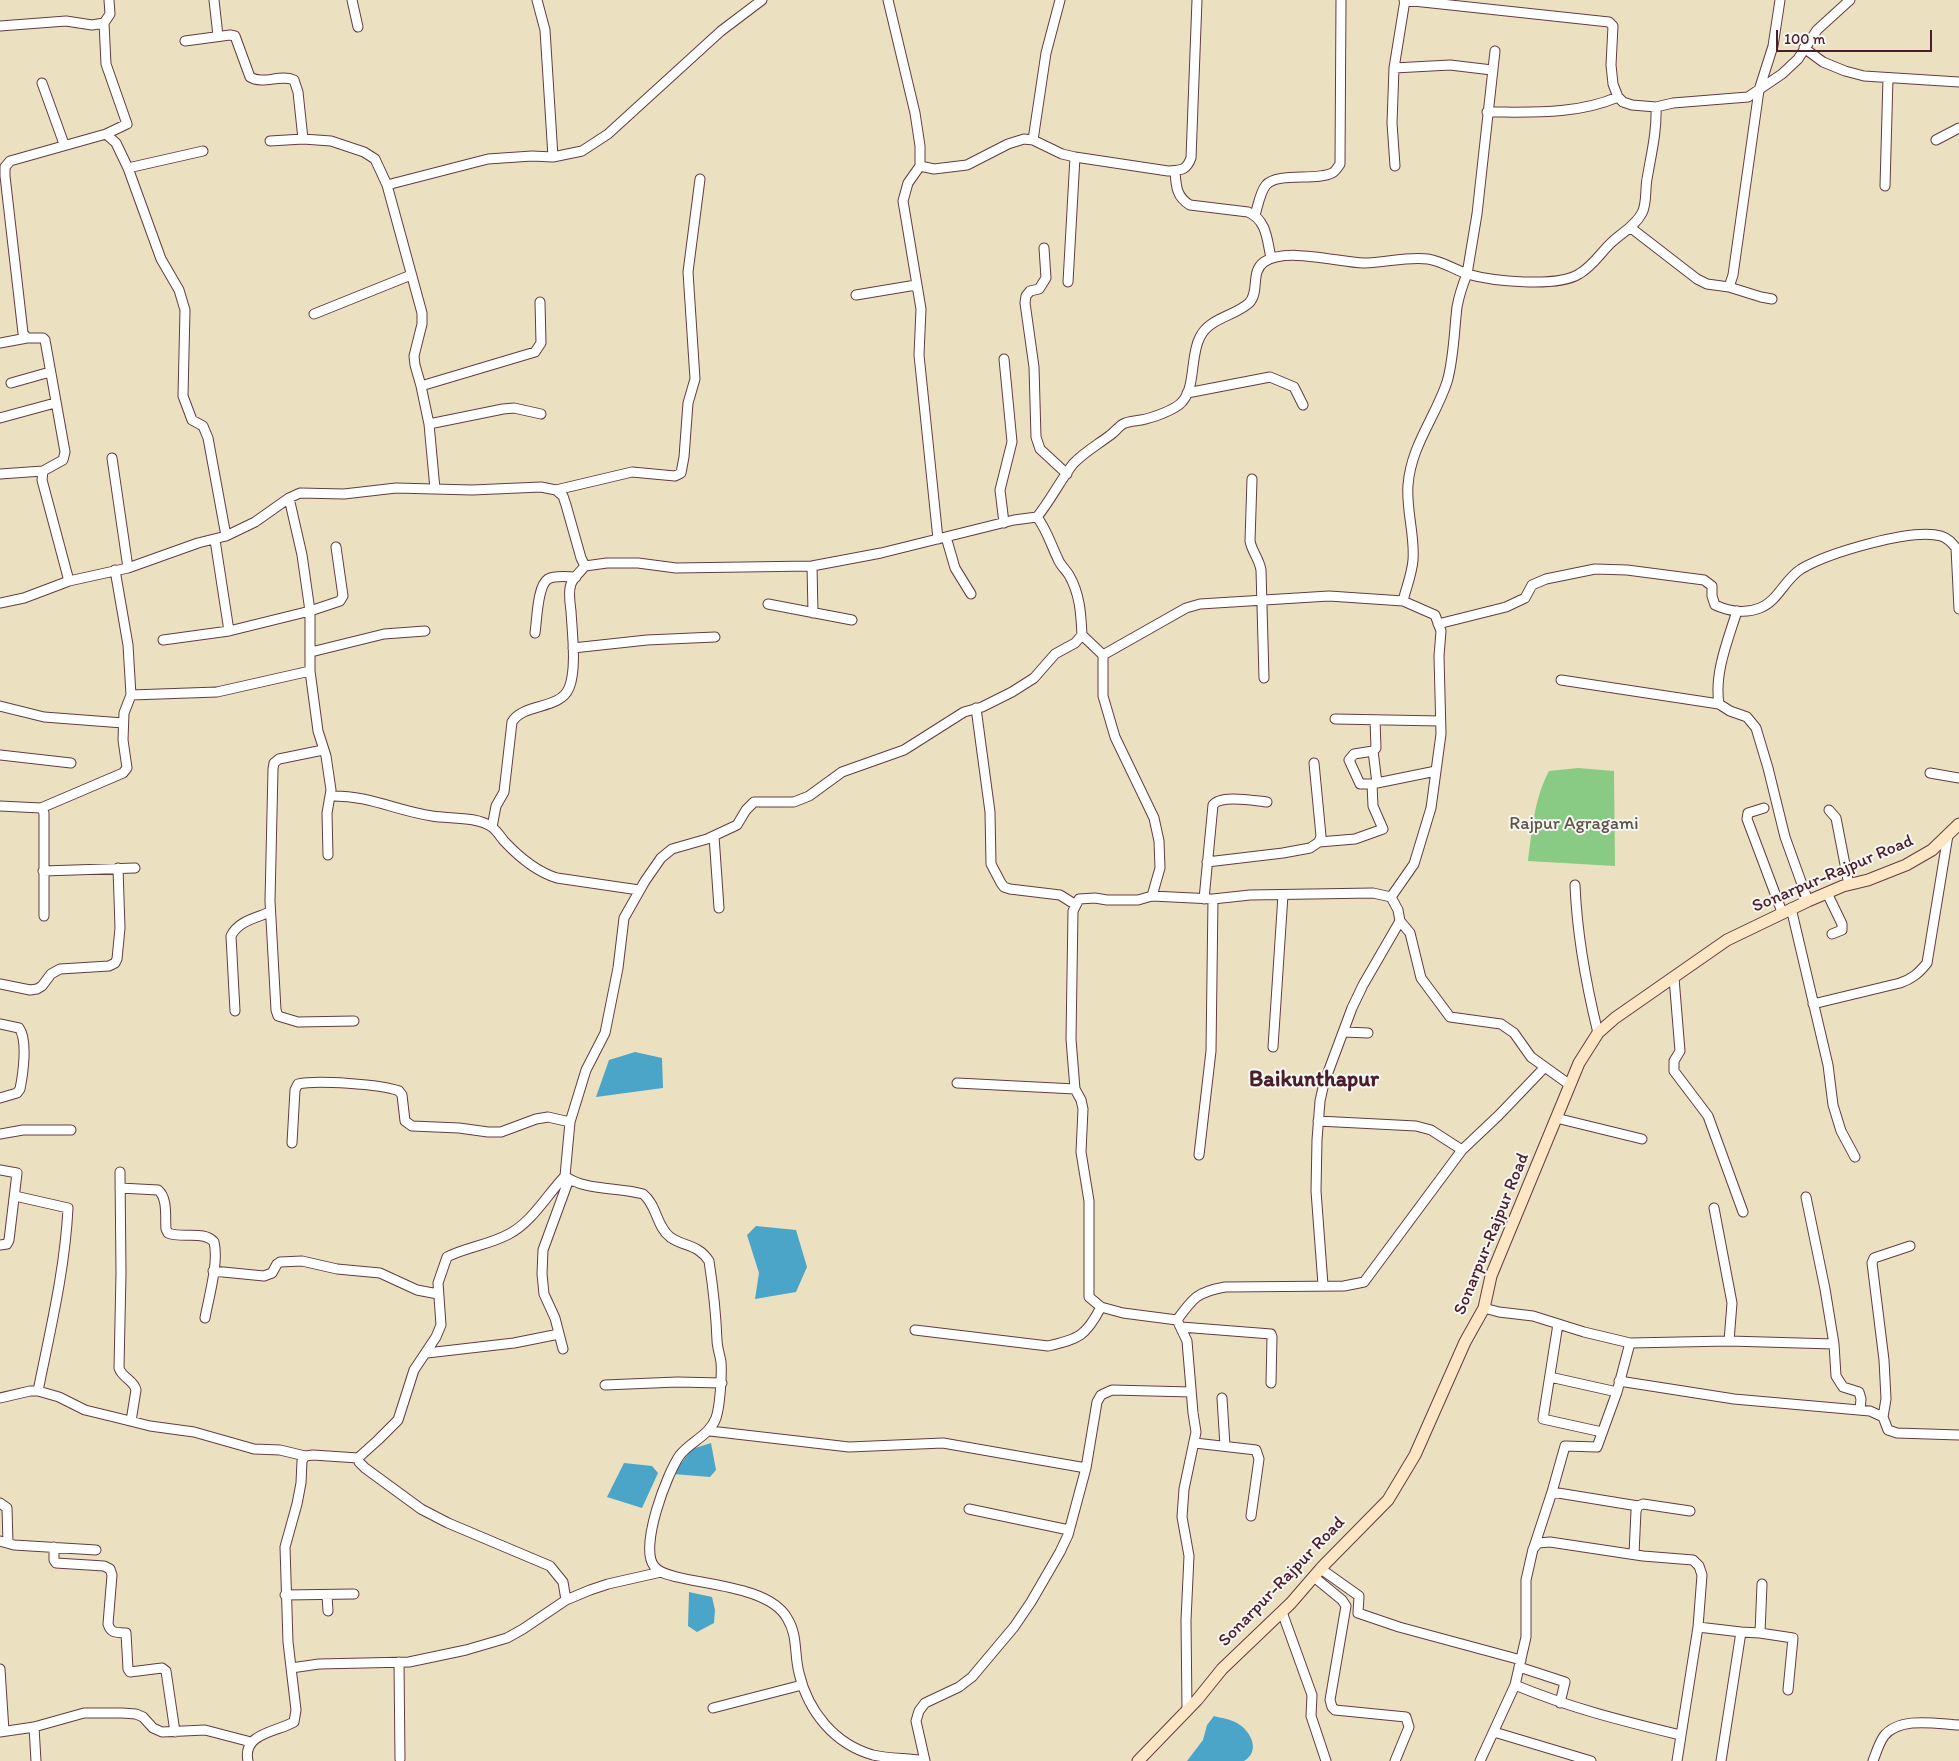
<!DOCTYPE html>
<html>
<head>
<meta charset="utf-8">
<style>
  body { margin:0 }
  #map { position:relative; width:1959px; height:1761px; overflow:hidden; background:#ebe1c1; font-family:Itim,sans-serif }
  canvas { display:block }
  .scale { position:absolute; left:1776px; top:30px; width:156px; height:22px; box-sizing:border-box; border:2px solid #4a1f2b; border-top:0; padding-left:6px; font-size:15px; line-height:18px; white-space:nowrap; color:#4a1f2b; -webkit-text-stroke:4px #f6f6f2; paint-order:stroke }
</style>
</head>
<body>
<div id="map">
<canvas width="1959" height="1761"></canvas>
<div class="scale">100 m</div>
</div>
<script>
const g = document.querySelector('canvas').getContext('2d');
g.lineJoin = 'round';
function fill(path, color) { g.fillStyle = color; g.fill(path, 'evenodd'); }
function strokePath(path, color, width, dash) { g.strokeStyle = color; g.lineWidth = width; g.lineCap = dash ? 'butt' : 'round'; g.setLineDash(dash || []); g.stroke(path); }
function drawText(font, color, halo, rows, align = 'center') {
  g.font = font + ' Itim,sans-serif'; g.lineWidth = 4; g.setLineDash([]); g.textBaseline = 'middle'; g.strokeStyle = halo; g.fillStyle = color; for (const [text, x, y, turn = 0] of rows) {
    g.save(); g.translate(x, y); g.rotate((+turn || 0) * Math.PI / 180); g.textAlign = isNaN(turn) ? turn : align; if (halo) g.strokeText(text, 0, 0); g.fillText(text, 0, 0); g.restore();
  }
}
fill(new Path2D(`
  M1578,768L1614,771L1615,866L1528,861C1532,831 1534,799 1549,771Z`), '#89cb84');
fill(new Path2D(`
  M635,1052L662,1058L663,1088L596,1097L609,1060Z
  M756,1226L796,1230L807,1267L796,1292L755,1299L759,1273L747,1235Z
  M711,1443L716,1470L710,1477L673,1474L692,1449Z
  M624,1463L652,1466L658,1473L642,1508L607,1497Z
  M689,1592L712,1597L715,1610L714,1623L697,1632L688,1626Z
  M1214,1716C1221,1718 1230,1719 1237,1723C1251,1731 1261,1751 1244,1761H1187L1203,1740L1207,1725Z`), '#4aa5c8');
const minor = new Path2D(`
  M214,0L218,36
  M352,0L358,27
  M537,0L545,30L553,157
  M888,0L915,113L920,146V166L908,183L903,201L921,309L919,355L938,539
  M1404,0L1609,22L1613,26L1611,65L1613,84L1618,97L1623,102L1632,105L1656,107L1673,103L1748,97L1782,74L1798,59L1817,30L1850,0
  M104,23L106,64L127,124L106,134
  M0,26L66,21L92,25L104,23L110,14L109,0
  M185,41L230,35L235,36L250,77C263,85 280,74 294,80L298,92L303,139
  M1804,48L1823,62L1845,71L1864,76L1959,82
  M1495,51L1477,214L1467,274C1492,281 1556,288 1579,274C1593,266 1601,252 1612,242C1623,232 1635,226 1642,213C1647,204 1645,189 1647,179C1651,155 1657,132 1656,107
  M1394,68L1450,65L1492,70
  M42,83L64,144
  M1487,112C1531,112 1576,115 1618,97
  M1033,140L1046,53L1060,0
  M1936,140L1959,128
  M270,141L303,139L331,141L364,152L375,159L387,185L422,313V324L414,356L415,365L421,386L429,424L435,489
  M920,166L934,169L967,165L1008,144L1024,139L1033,140L1062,154L1075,157L1168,171C1181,170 1186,171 1191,158L1197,0
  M1395,166L1392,123L1394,68L1405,0
  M128,168L203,151
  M1175,171C1176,185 1176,197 1190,205L1248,212C1267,220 1267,240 1271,258
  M387,185L488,159L532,156L553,157L582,151L608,134L721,31L762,0
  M1885,186L1888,78
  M1255,215C1258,206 1260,192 1266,185C1277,172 1317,181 1332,173C1335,172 1338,167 1340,164L1341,0
  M1631,228L1697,279L1707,284L1729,287L1733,275L1759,90L1773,46L1780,0
  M1044,248L1046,278L1039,289L1030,291L1026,296L1025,303L1034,367L1036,437L1040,449L1067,474
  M1068,282L1075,157
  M1729,287L1761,297L1772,299
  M856,295L916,285
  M314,314L411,275
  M0,343L27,338
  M1004,359L1012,442L1000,490L1004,523
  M11,383L50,372
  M421,386L535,352L541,343L540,302
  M1187,393L1270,377L1294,387L1303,405
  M0,418L55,403
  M429,424L503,409L514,408L541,414
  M112,458L128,568
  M0,474L43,471
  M1252,479L1250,541C1252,552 1259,558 1261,570L1264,678
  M556,490L632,472L675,476L681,473L684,457L688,403L695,379L688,272L700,179
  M289,498L302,555L310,611V671L318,731L326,756L331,790L327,813L328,855
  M1037,517C1050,501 1060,481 1073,464C1083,453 1097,445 1109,436C1114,433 1118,427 1123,424C1128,421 1136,421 1141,420C1152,418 1175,410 1182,402C1196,387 1190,355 1200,337C1209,318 1235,316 1249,303C1260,292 1250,272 1264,262C1286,247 1337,262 1364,263C1385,263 1407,256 1428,259C1441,261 1454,269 1467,274C1463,284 1459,296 1457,307C1454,332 1454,358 1447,382C1435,418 1411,446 1408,485C1406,510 1415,535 1413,560C1412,574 1406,588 1403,601
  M946,537L955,568L971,594
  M215,540L229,631
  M812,566L813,613
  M69,581L42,480L43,471L63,460L65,452L45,340L43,338H27L23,333L5,176V167L10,161L106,134L116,143L128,168L161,259L179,290L185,310L183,396L192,420L203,426L208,438L226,536
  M0,603L24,598L69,581L128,568L198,543L226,536L255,522L289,498L300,493L344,494L396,488L472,490L541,487L556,490L563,496L566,505L581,558L585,566L607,563H638L676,568L812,566L881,553L1014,520L1037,517C1047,530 1051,545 1058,559C1060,565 1066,570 1069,575C1080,594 1081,614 1082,635L1075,643L1055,654L1034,678L1012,692L982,707L964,712L904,750L842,772L809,796L794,802H754L746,810L737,825L707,839L672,849L661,858L645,881L624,918L618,968L605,1033L586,1070L570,1122L565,1176C584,1191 620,1187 643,1194C657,1205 656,1226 670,1237C684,1247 698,1244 709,1261C713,1287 716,1314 717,1340C717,1347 720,1355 721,1362C722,1375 720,1406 716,1418C709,1436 691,1441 680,1455C667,1473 639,1547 654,1566C659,1573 669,1575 677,1577C708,1585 770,1588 787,1618C798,1635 794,1654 799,1673C808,1711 834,1744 873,1755C890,1759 908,1758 925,1761
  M768,604L852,620
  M1737,611C1728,640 1714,673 1719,704L1730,711L1747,717L1756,728L1768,768L1785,837L1808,901
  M1438,624L1506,607L1525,598L1532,585L1546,579L1595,569L1627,570L1704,580L1712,586V596L1715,605C1728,611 1745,614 1760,608C1778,601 1784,580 1801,569C1828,553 1911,528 1941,536C1948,538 1952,543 1956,548L1959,609
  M535,633C537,621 537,586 548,579C555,575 568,577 576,577
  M1082,635L1103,655V696L1115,737L1154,818L1159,841L1160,868L1152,896
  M163,640L229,631L310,611L340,601L343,596L336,547
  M573,648L647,640L715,637
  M311,652L384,634L425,631
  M1103,655L1186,608L1200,604L1329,596L1403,601L1435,615L1441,631L1439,656L1441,734L1431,808L1414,864L1391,897
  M1561,680L1719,704
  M131,695L217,692L310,671
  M0,706L44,717L123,723
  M976,708L990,812L991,864L1001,883L1004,887L1010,889L1060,895L1076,905
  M1335,719L1440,721
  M323,750L279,759L274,763L273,769L270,901L276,1010L278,1016L298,1022L354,1021
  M1373,751L1376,748L1375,720
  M0,755L71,763
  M1930,773L1959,778
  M1372,784H1360L1349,760L1354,754L1373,751L1377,783
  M331,796C368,795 397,811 432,816C450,819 476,816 492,827C497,831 500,836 504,841C519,857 537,872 557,878L639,890
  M0,806L41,808L44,813V916
  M41,808L123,773L127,768L123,740L124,713L131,695L128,645L115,570
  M1764,808L1748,813L1747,819L1782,912
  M1829,810L1836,818L1849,885
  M492,827L496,806L504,792L512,722C523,703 560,710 569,688C577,669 572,631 571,611C570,603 568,592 571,584C573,578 581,571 585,566
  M714,836L719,908
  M1319,842L1355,839L1383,829L1373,806L1372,784L1436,771
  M1207,862L1283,853L1310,848L1319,842L1321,836L1314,763
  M43,871L135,868
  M1575,885C1577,935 1586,984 1598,1033
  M1827,893L1842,924V930L1832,934
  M1204,899L1213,805C1221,794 1255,801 1267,802
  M1791,908L1828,1065L1833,1105L1841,1131L1855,1157
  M1674,978L1680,1051L1674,1061V1071L1708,1116L1743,1212
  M0,984L30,990L37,989L42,986L51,974L60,969L109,966L115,963L117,959L120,928L118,868
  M1813,1004L1900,983C1912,979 1919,973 1927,963L1948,835
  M235,1011L231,936C238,921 256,918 270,912
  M0,1024L19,1028C28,1040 23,1074 20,1089L17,1093L0,1098
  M1344,1032L1368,1033
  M1273,1047L1283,895
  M957,1083L1075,1089
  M1556,1118L1642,1139
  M1318,1121L1416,1126L1431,1130L1462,1150
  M0,1134L23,1130H71
  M292,1143L295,1090L298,1084C316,1080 381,1084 399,1091L402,1095L405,1121L412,1126L459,1128L488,1132H501L536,1119L548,1117L570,1122
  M1199,1155L1211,1051L1213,899
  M0,1170L17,1173L9,1240L7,1244L0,1245
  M120,1172L121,1273L119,1368C122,1378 134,1380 136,1390L131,1421
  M120,1188L158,1190C168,1198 165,1217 166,1229L168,1233C182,1239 204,1230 214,1242C219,1262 209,1296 205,1318
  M15,1196L68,1208C65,1270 50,1331 38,1391
  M1806,1197L1825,1289L1834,1344L1836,1376L1843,1387L1859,1392L1861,1399L1860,1410
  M1714,1208L1732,1303L1729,1341
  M213,1271L264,1276L272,1273L277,1264L280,1262L302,1261L337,1269L380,1273L417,1290L438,1294
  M1323,1285L1316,1191L1317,1140L1320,1101L1324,1083L1352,1008L1363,985L1400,921
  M1484,1308L1499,1312L1533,1316L1584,1332L1630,1343L1729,1341L1834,1344
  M1177,1320C1193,1298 1197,1292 1225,1287L1344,1286L1364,1282L1462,1150L1499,1115L1545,1067
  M1558,1324L1543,1419L1602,1432
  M1181,1327L1271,1334L1272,1337L1271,1383
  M915,1330L1048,1346C1079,1339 1086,1336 1101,1307
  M563,1349L555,1318L544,1294L542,1274L543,1250L569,1179
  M427,1353L514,1343L559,1334
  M1550,1377L1617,1392L1630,1343
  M1619,1381L1734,1399L1870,1411L1883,1417L1888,1430L1897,1433L1959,1435
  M605,1385L677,1382L722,1383
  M0,1398L30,1391H38L59,1397L85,1410L114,1417L150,1426L194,1432L254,1449L280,1450L305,1456
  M1222,1398L1225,1446
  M1883,1417L1886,1399L1884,1360L1872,1263L1874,1258L1910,1246
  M710,1431L849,1447L943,1443L1086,1468
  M1195,1443L1256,1450L1259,1459L1251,1516
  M358,1458L359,1462L365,1468L421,1509L448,1523L550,1566L563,1582L566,1600
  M1552,1492L1638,1506
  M0,1503L7,1508L8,1543
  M969,1509L1069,1530
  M0,1541L14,1545L96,1550
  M54,1547V1560L56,1563L104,1566L110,1569L112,1575L108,1624C111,1634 116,1632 126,1633L128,1669L130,1672L162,1668L166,1671L175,1732
  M1534,1547L1552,1492L1565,1446L1597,1447L1617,1392
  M1634,1554L1636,1511L1638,1506L1643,1504L1690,1511
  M1321,1569L1359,1596L1358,1613L1399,1627L1521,1660
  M1314,1577L1342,1600L1346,1606L1330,1700L1332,1707L1335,1710L1406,1717L1409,1727L1395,1761
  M285,1595L354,1594
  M327,1595L328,1611
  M1282,1612L1312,1695L1311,1716L1326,1761
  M1698,1627L1741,1632L1721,1761
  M1741,1632L1760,1633L1762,1584
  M1760,1633L1793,1638L1788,1690
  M399,1662L400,1759
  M1519,1667L1565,1682L1560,1703
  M291,1668L319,1664L409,1662L466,1650L507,1638L523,1629L566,1600L590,1590L608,1584L661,1572
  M0,1669L4,1731
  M1515,1685C1570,1708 1623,1721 1680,1735
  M713,1708L802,1685
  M1187,1710L1186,1620L1189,1556L1182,1517L1184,1489L1196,1432L1193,1413L1187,1341L1177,1320L1123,1313L1101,1307L1089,1297V1201L1081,1152L1083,1109L1081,1100L1075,1089L1071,1039L1073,911L1079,899L1095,898L1107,900H1138L1152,896L1213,899L1250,895L1373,893L1391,897L1398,910L1400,921L1410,933L1421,978L1450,1017L1501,1024L1514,1033L1531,1057L1570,1085
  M34,1727L36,1761
  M0,1732L34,1727L84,1713H122L136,1714L143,1717L153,1728L162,1732L205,1730L251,1742
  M1494,1732L1591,1761
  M248,1761C242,1733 277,1732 294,1722L296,1710L288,1642L285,1547L297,1504L301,1483L302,1461L305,1456L313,1455L358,1458L378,1440L398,1420L414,1370L436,1337L441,1325L438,1283L447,1257C466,1247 489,1245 509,1234C532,1222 547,1195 565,1176
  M925,1761L916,1721L919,1711L925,1703L959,1687L972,1677L1014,1627L1031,1602L1060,1552L1068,1535L1086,1468L1097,1402L1101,1395L1112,1390L1191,1392
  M1480,1761L1515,1685L1526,1637V1580L1533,1549L1538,1543L1550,1542L1643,1556L1693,1560L1699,1566L1702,1575L1698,1627L1677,1761
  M1873,1761C1876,1753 1879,1743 1884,1736C1900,1716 1937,1724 1959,1725`);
const secondary = new Path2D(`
  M1138,1761L1197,1700L1222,1669L1291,1603L1323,1566L1388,1500L1415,1455L1465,1342L1484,1308L1491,1276L1579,1063L1598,1033L1615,1018L1727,940L1808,901L1843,886L1868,880L1906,865L1932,850L1959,824`);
strokePath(minor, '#623c42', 11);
strokePath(secondary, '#623c42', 13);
strokePath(minor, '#fff', 9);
strokePath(secondary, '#fce6c4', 11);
drawText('18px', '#5d5346', '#f6f6f2', [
  ["Rajpur Agragami",1574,824]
]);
drawText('18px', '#4a1f2b', '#f6f6f2', [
  ["Sonarpur-Rajpur Road",1833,874,-23],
  ["Sonarpur-Rajpur Road",1492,1234,-68],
  ["Sonarpur-Rajpur Road",1282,1582,-46]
]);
drawText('bold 22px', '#4a1f2b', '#f6f6f2', [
  ["Baikunthapur",1314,1080]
]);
</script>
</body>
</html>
